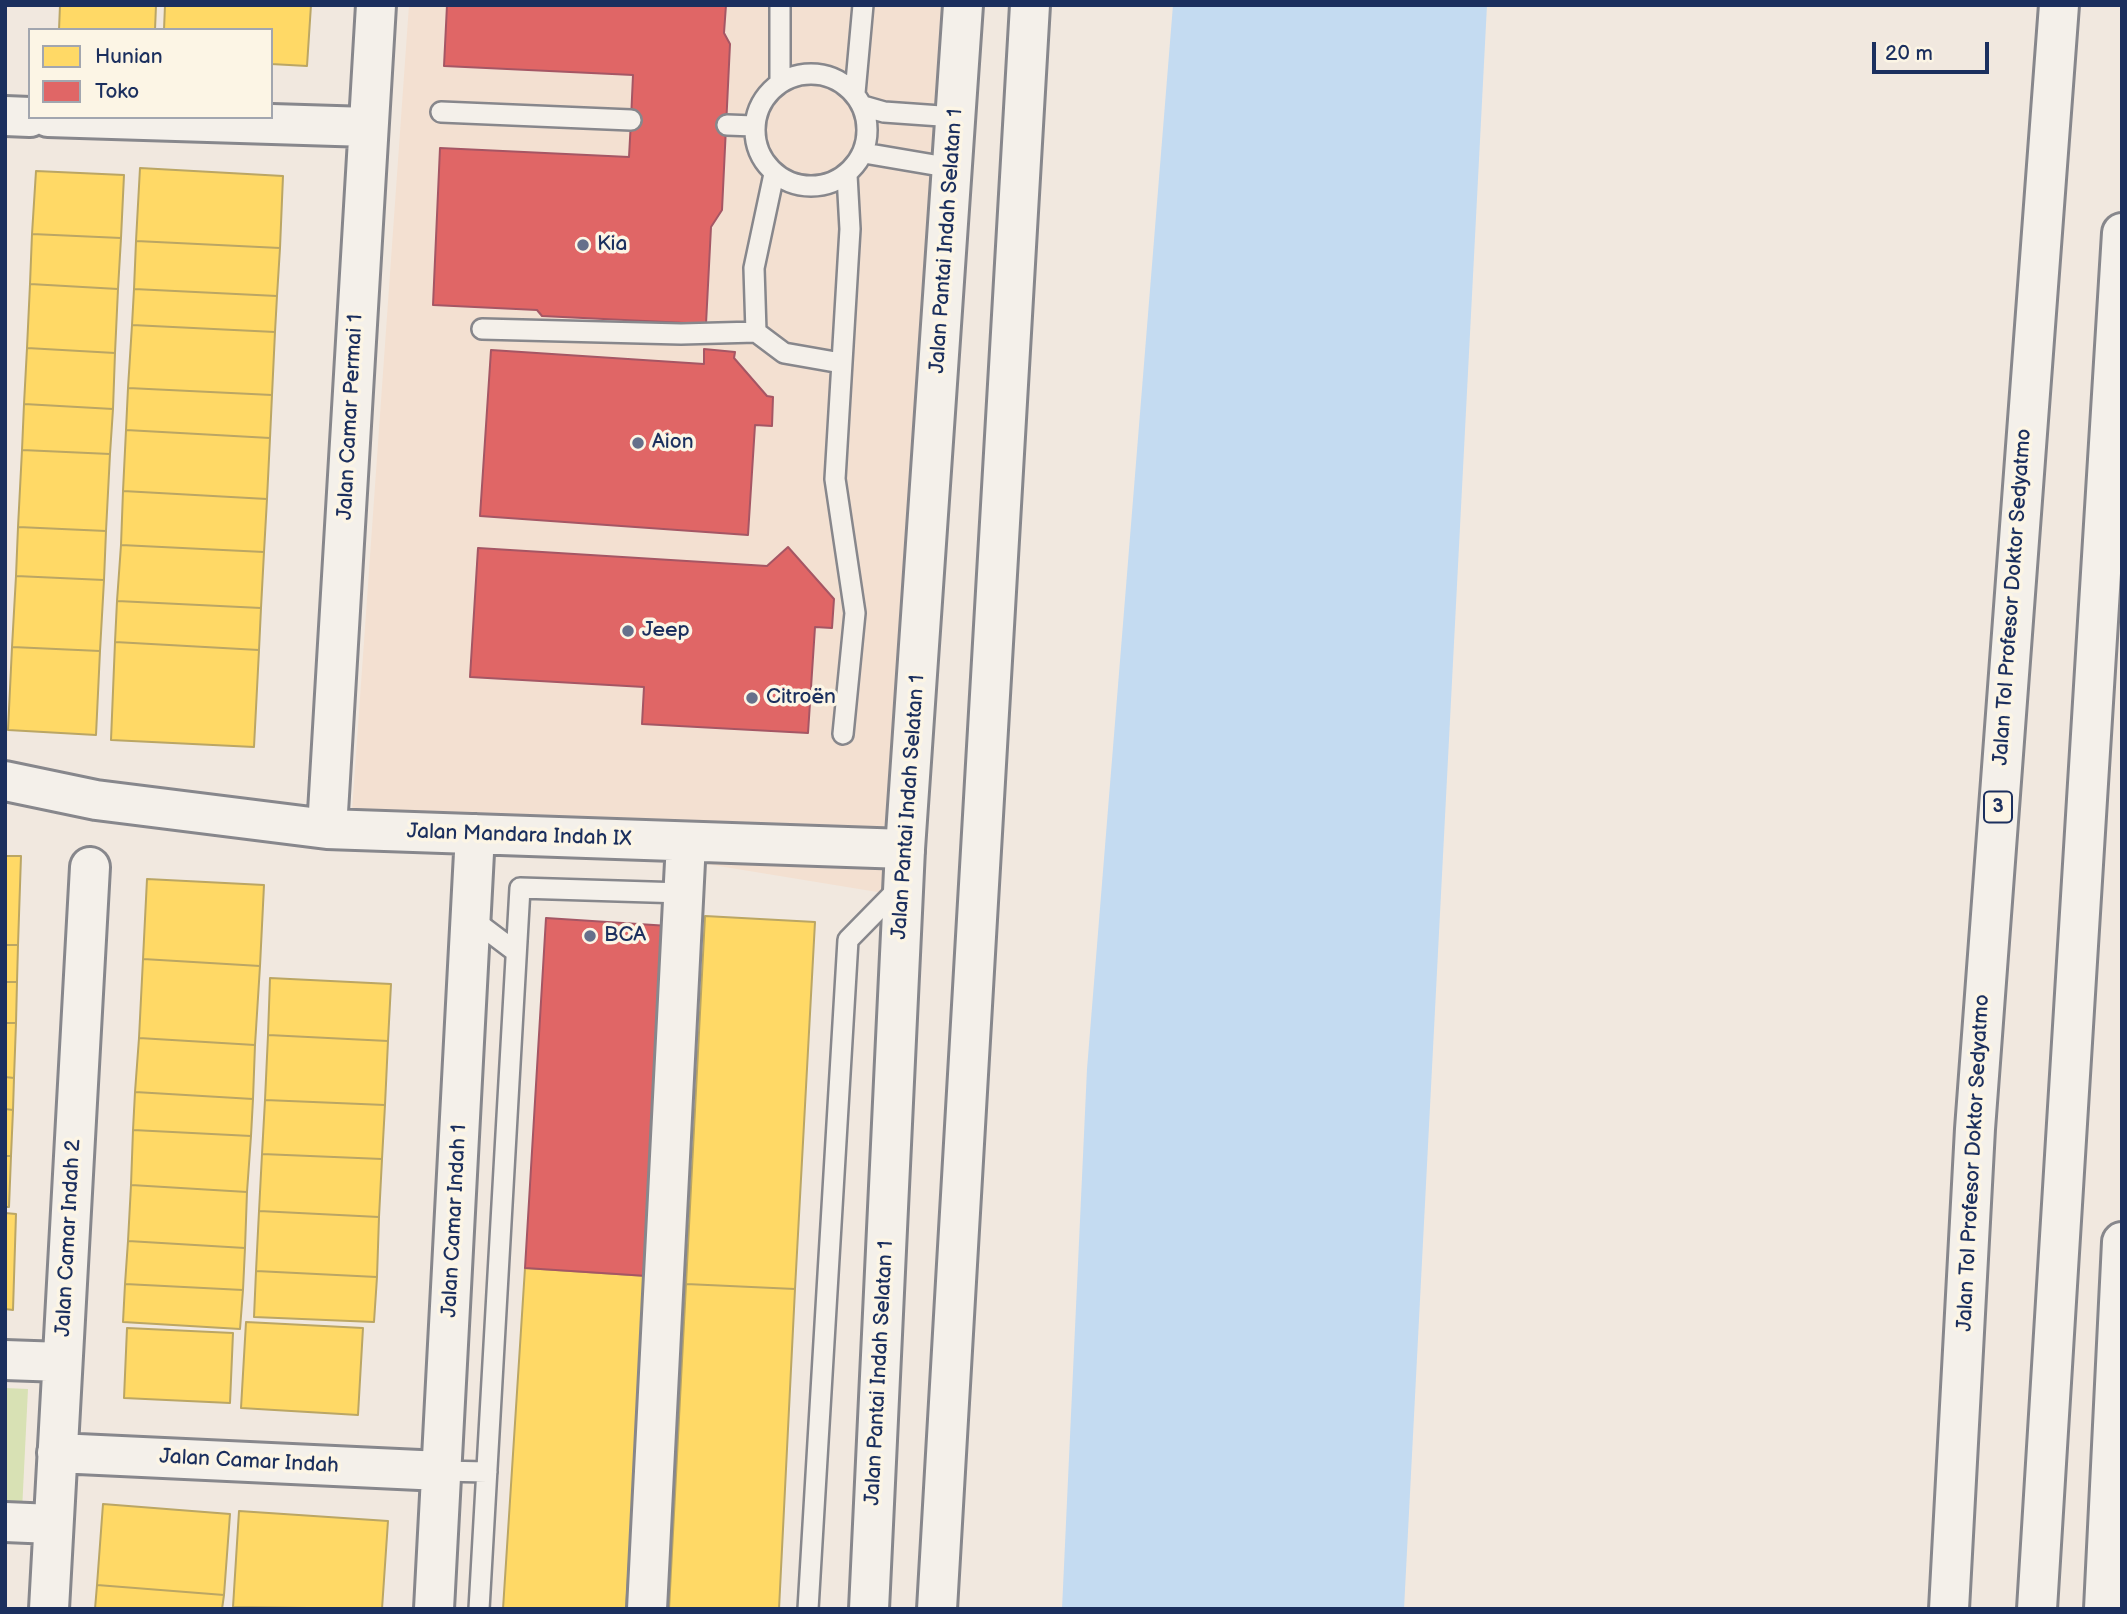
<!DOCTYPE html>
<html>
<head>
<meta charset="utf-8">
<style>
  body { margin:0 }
  #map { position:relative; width:2127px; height:1614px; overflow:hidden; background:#f1e8df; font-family:"Balsamiq Sans",sans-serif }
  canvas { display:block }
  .frame { position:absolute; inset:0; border:7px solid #1b2f5e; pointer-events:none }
  .legend { position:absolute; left:28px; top:28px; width:245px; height:91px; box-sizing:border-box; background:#fcf5e5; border:2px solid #a2a6af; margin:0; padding:9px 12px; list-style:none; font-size:21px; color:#1b2f5e }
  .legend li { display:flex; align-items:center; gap:14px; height:35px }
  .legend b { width:35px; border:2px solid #a2a6af }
  .scale { position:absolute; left:1872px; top:42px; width:117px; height:32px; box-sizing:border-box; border:4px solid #1b2f5e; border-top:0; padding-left:9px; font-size:21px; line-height:24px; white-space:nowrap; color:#1b2f5e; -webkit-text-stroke:5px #fcf5e5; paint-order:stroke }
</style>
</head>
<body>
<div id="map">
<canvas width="2127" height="1614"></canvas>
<div class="frame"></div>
<ul class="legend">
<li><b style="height:19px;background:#ffd966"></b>Hunian</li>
<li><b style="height:19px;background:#e06666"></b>Toko</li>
</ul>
<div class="scale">20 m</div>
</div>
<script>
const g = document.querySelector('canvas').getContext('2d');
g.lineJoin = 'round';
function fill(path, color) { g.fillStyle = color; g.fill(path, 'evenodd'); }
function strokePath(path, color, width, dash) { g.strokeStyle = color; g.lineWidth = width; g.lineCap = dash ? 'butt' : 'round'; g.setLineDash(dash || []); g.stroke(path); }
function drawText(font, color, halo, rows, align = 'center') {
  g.font = font + ' "Balsamiq Sans",sans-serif'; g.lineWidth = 7; g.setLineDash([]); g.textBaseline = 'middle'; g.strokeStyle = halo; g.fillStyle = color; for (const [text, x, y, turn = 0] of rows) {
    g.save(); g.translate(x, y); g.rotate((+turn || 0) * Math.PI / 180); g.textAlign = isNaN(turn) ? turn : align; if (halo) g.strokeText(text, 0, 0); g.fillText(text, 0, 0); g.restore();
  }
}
fill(new Path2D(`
  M409,5H972L920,899L505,831L352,811Z`), '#f3e0d1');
fill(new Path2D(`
  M5,1388L28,1389L21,1531L5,1530Z`), '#d8e1b4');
fill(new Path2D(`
  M1173,5H1487L1404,1609H1062L1087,1069Z`), '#c4dbf1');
const homes = new Path2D(`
  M60,5H156L155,30H59Z
  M165,5H311L307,66L271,64V30H164Z
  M140,168L283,176L280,248L136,241Z
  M36,171L124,175L121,238L32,234Z
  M32,234L121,238L118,289L30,284Z
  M136,241L280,248L277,296L134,289Z
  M30,284L118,289L115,353L27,348Z
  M134,289L277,296L275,332L132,325Z
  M132,325L275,332L272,395L128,388Z
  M27,348L115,353L113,409L24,404Z
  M128,388L272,395L270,438L126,430Z
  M24,404L113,409L110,454L22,450Z
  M126,430L270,438L267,499L123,491Z
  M22,450L110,454L106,531L18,527Z
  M123,491L267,499L264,552L121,545Z
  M18,527L106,531L104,580L16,576Z
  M121,545L264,552L261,608L117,601Z
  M16,576L104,580L100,651L12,647Z
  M117,601L261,608L259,650L115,642Z
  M115,642L259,650L254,747L111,740Z
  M12,647L100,651L96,735L8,730Z
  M5,856H21L18,945H5Z
  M147,879L264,885L260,966L143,959Z
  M705,916L815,922L795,1289L686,1284Z
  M5,945H18L17,982H5Z
  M143,959L260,966L255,1045L139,1038Z
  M270,978L391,984L388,1041L268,1035Z
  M5,982H17L16,1023H5Z
  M5,1023H16L14,1078L5,1077Z
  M268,1035L388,1041L385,1105L265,1100Z
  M139,1038L255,1045L253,1099L135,1092Z
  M5,1077L14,1078L13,1110L5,1109Z
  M135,1092L253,1099L251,1136L133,1130Z
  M265,1100L385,1105L382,1159L262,1154Z
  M5,1109L13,1110L11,1156H5Z
  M133,1130L251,1136L247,1192L131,1185Z
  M262,1154L382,1159L379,1217L259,1211Z
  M5,1156H11L9,1207H5Z
  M131,1185L247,1192L245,1248L128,1241Z
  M259,1211L379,1217L377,1277L256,1271Z
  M5,1213L16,1214L13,1310L5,1309Z
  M128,1241L245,1248L243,1290L125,1284Z
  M525,1268L647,1276L626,1609H503Z
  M256,1271L377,1277L374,1322L254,1317Z
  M125,1284L243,1290L240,1329L123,1322Z
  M686,1284L795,1289L779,1609H669Z
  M246,1322L363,1328L358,1415L241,1408Z
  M127,1328L233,1333L230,1403L124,1398Z
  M103,1504L230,1514L224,1595L97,1585Z
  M239,1511L388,1521L382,1609L233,1607Z
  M97,1585L224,1595L222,1609H95Z`);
fill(homes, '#ffd966');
strokePath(homes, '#bba664', 2);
const shops = new Path2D(`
  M447,5H726L724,33L730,44L722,210L711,227L706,324L542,316L537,310L433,305L440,148L629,157L631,120L633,75L444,66Z
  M704,349L735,352L734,358L767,396L773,397L772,426L755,425L748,535L480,516L491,350L704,364Z
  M788,547L834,599L832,628L815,627L808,733L642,724L644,687L470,677L478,548L767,566Z
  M546,918L669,926L647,1276L525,1268Z`);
fill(shops, '#e06666');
strokePath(shops, '#a55664', 2);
const lane = new Path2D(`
  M780,5V82
  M755 130a56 56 0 1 1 112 0a56 56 0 1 1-112 0Z
  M855,93L863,5
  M863,106L884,112L955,117
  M441,112L631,120
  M727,125L754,126
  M864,153L952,168
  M774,174L754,268L756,332L784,353L841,363
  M482,329L681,334L756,332
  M843,734L855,613L835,479L850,229L847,175
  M471,918L516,952
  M441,1471L487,1472
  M479,1609L520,888L683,893
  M808,1609L848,940L900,887`);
const street = new Path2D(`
  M5,116L30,117
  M48,117L368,127
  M5,781L96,800L327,829L905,849
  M327,829L376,5
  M5,1360L62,1362
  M57,1453L441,1471
  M5,1522L53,1524
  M49,1609L90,867
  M434,1609L475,834
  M647,1609L686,842`);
const secondary = new Path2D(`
  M869,1609L905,849L963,5
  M937,1609L1030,5`);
const highway = new Path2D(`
  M1949,1609L1975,1129L2059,5
  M2037,1609L2122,233
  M2104,1609L2122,1242`);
strokePath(lane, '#87878c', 24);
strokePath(street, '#87878c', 44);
strokePath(secondary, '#87878c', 44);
strokePath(highway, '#87878c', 44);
strokePath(lane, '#f4f0ea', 19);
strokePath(street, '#f4f0ea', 38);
strokePath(secondary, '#f4f0ea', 38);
strokePath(highway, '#f4f0ea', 38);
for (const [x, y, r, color] of [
  [583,245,7,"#66708b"],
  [638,443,7,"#66708b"],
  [628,631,7,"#66708b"],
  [752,698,7,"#66708b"],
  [590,936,7,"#66708b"]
]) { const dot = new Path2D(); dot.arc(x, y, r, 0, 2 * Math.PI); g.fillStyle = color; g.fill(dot); strokePath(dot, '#fcf5e5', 2.5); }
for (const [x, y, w] of [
  [1998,807,28]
]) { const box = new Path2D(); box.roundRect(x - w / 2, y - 15.5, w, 31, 5); g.fillStyle = '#fcf5e5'; g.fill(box); strokePath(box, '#1b2f5e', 2); }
drawText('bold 19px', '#1b2f5e', null, [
  ["3",1998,807]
]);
drawText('21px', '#1b2f5e', '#fcf5e5', [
  ["Jalan Pantai Indah Selatan 1",947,241,-86],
  ["Jalan Camar Permai 1",351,417,-87],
  ["Jalan Tol Profesor Doktor Sedyatmo",2013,597,-86],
  ["Jalan Pantai Indah Selatan 1",909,807,-86],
  ["Jalan Mandara Indah IX",519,836,2],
  ["Jalan Tol Profesor Doktor Sedyatmo",1974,1163,-87],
  ["Jalan Camar Indah 1",455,1221,-87],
  ["Jalan Camar Indah 2",69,1238,-87],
  ["Jalan Pantai Indah Selatan 1",880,1373,-87],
  ["Jalan Camar Indah",249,1462,3]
]);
drawText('21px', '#1b2f5e', '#fcf5e5', [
  ["Kia",597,245],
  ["Aion",652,443],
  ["Jeep",642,631],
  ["Citroën",766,698],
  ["BCA",604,936]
], 'left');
</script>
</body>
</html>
